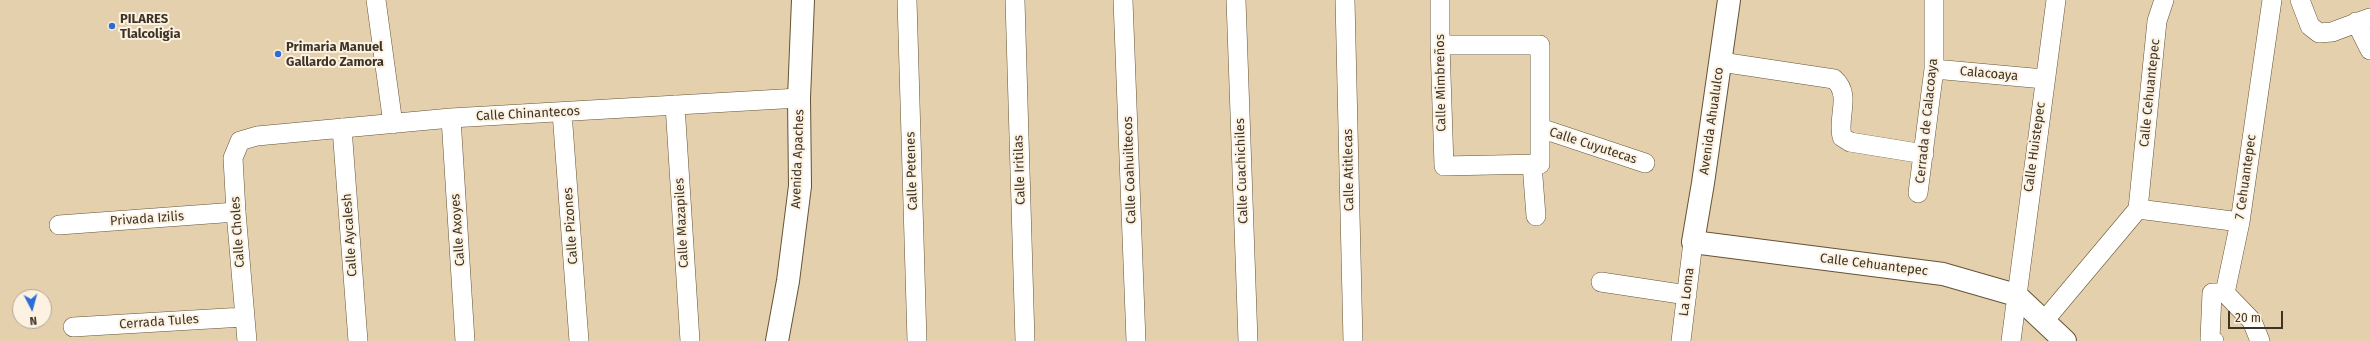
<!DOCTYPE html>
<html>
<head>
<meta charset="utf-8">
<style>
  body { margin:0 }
  #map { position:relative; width:2370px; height:341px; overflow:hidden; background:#e5d0ad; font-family:"Fira Sans",sans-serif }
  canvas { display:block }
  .north { position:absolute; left:12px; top:289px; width:40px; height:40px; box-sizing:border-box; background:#fdf2e1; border:1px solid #b0a696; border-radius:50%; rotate:174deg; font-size:11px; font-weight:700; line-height:16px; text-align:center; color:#3d3426 }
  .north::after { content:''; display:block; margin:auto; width:14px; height:18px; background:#2c6bd8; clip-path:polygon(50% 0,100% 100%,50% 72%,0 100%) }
  .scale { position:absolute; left:2228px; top:311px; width:55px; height:18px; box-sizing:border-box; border:2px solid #3d3426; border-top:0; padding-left:5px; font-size:12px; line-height:14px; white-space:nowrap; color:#3d3426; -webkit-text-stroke:3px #fdf2e1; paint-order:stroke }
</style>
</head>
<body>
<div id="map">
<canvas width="2370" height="341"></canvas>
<div class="north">N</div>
<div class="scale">20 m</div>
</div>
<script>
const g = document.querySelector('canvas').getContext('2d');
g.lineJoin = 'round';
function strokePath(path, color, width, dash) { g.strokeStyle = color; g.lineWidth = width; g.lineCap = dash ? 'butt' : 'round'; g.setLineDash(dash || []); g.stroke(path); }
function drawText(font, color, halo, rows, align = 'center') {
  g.font = font + ' "Fira Sans",sans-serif'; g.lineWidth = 4; g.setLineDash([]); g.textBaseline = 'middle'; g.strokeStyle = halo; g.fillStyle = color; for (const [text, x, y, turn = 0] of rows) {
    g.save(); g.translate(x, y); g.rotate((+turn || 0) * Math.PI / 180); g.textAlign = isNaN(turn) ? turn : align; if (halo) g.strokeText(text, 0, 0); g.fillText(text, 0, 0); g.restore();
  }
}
const street = new Path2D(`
  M376,0L393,124
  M907,0L917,341
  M1015,0L1025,341
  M1123,0L1136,341
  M1236,0L1248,341
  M1345,0L1353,341
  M2300,0L2310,26L2319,33L2332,32L2370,18
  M2356,22L2370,50
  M1440,45H1540V164L1444,166L1440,45V0
  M1721,62L1834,79C1852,95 1837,116 1842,137L1850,142L1924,154
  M1934,69L2044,79
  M675,105L690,341
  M562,112L579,341
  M451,118L465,341
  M342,128L358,341
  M1540,128L1645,163
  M1532,164L1536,216
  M1918,193L1934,69V0
  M2138,209L2240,222
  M59,225L236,212
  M1601,282L1687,295
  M2044,321L2138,209L2157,21L2164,0
  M73,327L244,317
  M247,341L236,212L233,158L240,141L257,136L451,118L799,98
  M1681,341L1693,242
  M2011,341L2056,0
  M2214,341L2210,339L2212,293H2225
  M2260,341L2252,321L2225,293L2240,222L2272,0`);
const secondary = new Path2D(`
  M1729,0L1703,183L1693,242L1943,274L2016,295L2065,341
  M777,341L788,281L800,186L799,98L803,0`);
strokePath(street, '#655334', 20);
strokePath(secondary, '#655334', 24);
strokePath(street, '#fff', 19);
strokePath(secondary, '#fff', 22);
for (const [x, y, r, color] of [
  [112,26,4,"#2c6bd8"],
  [278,54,4,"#2c6bd8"]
]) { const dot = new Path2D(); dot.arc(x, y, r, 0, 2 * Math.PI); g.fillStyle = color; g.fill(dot); strokePath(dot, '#fdf2e1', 1.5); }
drawText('bold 13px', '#3d3426', '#fdf2e1', [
  ["PILARES",120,19],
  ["Tlalcoligia",120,34],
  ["Primaria Manuel",286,47],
  ["Gallardo Zamora",286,62]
], 'left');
drawText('13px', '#3d3426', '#fdf2e1', [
  ["Calacoaya",1989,74,5],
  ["Calle Mimbreños",1441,83,-91],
  ["Calle Cehuantepec",2150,93,-84],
  ["Calle Chinantecos",528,114,-3],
  ["Avenida Ahualulco",1712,121,-82],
  ["Cerrada de Calacoaya",1927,121,-84],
  ["Calle Cuyutecas",1593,146,18],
  ["Calle Huistepec",2035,147,-82],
  ["Avenida Apaches",798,159,-88],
  ["Calle Iritilas",1020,170,-92],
  ["Calle Coahuiltecos",1130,170,-92],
  ["Calle Atitlecas",1349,170,-91],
  ["Calle Petenes",912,171,-92],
  ["Calle Cuachichiles",1242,171,-92],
  ["7 Cehuantepec",2246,177,-82],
  ["Privada Izilis",147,219,-4],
  ["Calle Mazapiles",682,223,-93],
  ["Calle Pizones",571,226,-94],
  ["Calle Axoyes",458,230,-94],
  ["Calle Choles",238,232,-94],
  ["Calle Aycalesh",350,235,-94],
  ["Calle Cehuantepec",1874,265,7],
  ["La Loma",1687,292,-83],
  ["Cerrada Tules",159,322,-4]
]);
</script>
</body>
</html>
